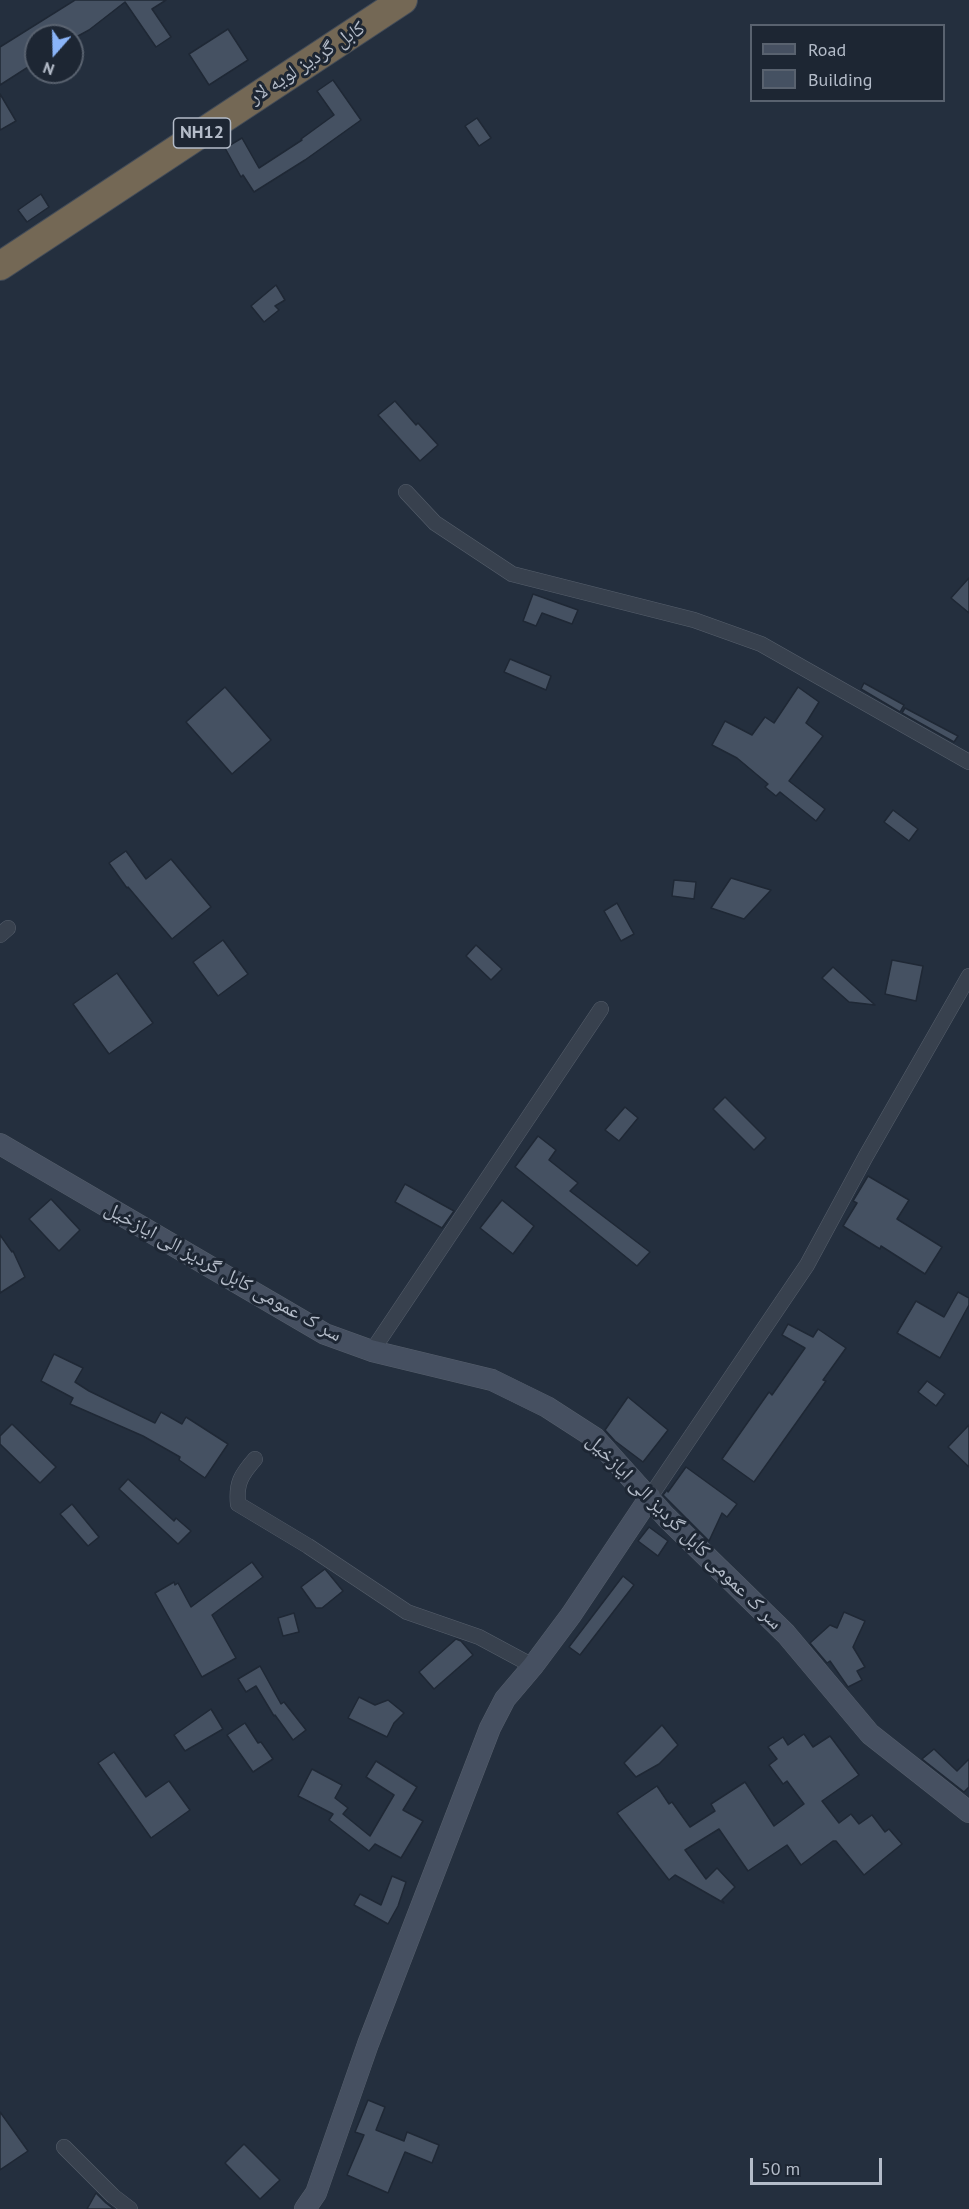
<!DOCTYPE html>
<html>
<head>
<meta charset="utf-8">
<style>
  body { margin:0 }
  #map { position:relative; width:969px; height:2209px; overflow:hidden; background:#242f3e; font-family:"PT Sans",sans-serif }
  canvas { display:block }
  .legend { position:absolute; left:750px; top:24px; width:195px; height:78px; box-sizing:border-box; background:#1d2633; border:2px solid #59626f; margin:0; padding:8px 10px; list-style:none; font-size:18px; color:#b4bcc9 }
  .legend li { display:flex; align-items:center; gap:12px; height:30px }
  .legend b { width:30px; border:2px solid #59626f }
  .north { position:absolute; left:24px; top:24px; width:60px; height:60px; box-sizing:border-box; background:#1d2633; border:2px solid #59626f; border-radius:50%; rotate:200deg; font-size:16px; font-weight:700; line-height:24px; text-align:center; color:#b4bcc9 }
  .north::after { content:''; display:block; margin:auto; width:21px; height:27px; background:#8ab4f8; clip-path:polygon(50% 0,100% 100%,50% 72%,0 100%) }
  .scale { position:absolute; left:750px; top:2158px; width:132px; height:27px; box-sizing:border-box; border:3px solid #b4bcc9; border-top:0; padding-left:8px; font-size:18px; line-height:21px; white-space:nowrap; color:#b4bcc9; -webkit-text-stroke:4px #1d2633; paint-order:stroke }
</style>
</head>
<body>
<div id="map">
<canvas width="969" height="2209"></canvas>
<ul class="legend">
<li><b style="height:8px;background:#465061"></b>Road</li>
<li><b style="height:16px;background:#455162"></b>Building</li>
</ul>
<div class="north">N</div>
<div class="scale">50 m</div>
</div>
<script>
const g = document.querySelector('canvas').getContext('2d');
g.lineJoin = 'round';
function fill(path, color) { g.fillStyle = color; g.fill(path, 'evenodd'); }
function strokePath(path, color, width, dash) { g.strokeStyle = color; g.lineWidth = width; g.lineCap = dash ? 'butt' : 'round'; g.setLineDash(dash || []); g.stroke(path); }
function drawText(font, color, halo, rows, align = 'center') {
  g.font = font + ' "PT Sans","Noto Naskh Arabic",sans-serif'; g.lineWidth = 6; g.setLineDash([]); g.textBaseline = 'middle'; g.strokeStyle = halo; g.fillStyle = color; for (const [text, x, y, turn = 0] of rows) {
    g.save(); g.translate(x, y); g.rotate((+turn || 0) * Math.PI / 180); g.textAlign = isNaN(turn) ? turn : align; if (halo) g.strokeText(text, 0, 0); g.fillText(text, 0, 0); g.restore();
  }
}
const building = new Path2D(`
  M75,0H166L152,9L171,37L156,47L125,2L89,30L78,36H36V62L0,85V47Z
  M228,29L248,60L209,85L189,54Z
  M333,80L361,120L305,160L254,192L243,175L241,177L225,148L242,138L259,168L302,140L301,139L334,115L317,91Z
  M0,94L16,121L0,130Z
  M477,118L491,138L479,146L465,126Z
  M41,194L49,207L27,222L18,210Z
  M276,285L285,300L275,306L279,310L264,322L251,306Z
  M395,401L416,425L418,423L438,445L420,461L378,415Z
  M969,578V613L951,598Z
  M533,594L578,610L572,624L542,613L536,626L523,621Z
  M510,659L551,676L546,690L504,672Z
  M864,683L904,705L900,712L861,689Z
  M225,687L271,740L232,774L186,722Z
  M798,687L819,702L806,723L823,736L789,781L825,809L816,821L780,792L776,796L765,787L768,784L737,758L712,745L725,721L752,735L765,717L774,723Z
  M905,708L958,736L954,742L902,713Z
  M893,810L918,829L909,841L884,822Z
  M126,851L146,879L171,859L211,907L172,939L128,887L127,888L109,863Z
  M731,878L771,890L744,919L711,908Z
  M674,880L696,882L694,899L672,896Z
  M617,903L634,934L621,941L604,911Z
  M223,940L248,974L218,996L193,962Z
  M476,945L502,969L491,980L466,956Z
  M892,960L923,966L916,1001L885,994Z
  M833,967L875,1005L849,1002L822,978Z
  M117,973L153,1023L109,1054L73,1004Z
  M725,1097L766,1138L754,1150L713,1109Z
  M625,1107L638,1118L619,1141L605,1130Z
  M538,1136L556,1150L549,1160L578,1183L570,1191L650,1252L637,1266L515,1167Z
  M868,1176L909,1200L897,1219L942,1247L925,1274L881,1246L880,1249L843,1226L857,1203L853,1201Z
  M405,1184L454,1211L442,1228L395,1202Z
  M51,1199L80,1230L59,1251L29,1219Z
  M502,1200L534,1226L513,1254L480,1228Z
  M0,1235L12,1252L13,1251L25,1277L0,1293Z
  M958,1292L969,1298V1305L940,1358L897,1333L916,1301L944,1317Z
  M788,1324L813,1337L818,1329L846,1348L823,1380L826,1381L754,1482L722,1459L769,1392L772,1395L805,1348L782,1335Z
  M54,1354L83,1368L75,1382L89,1391L155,1423L161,1412L182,1424L186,1417L228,1444L205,1478L179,1460L180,1457L143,1436L70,1404L73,1398L41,1381Z
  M927,1381L945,1394L936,1406L918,1392Z
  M628,1397L668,1430L643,1462L615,1441L605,1430Z
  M12,1424L56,1467L40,1483L0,1444V1436Z
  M969,1425V1467L948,1447Z
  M686,1467L737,1504L727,1517L722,1513L709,1541L663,1495L667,1490L668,1492Z
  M128,1479L174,1521L176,1518L191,1531L178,1544L119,1489Z
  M72,1504L99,1537L88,1546L60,1514Z
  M649,1527L668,1541L658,1556L638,1541Z
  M252,1562L263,1577L212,1615L236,1658L202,1677L155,1593L174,1582L175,1585L178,1583L191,1607Z
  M325,1569L343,1591L322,1608H316L301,1587Z
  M623,1576L634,1585L580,1655L569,1647Z
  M844,1612L865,1621L853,1647L865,1667L857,1671L862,1680L848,1687L830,1661L827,1663L810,1643L830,1625L837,1628Z
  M294,1613L299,1632L283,1636L278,1618Z
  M456,1639L461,1641L473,1655L434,1689L419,1672Z
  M260,1666L281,1704L284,1702L306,1730L293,1740L275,1715L274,1716L256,1686L246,1692L238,1679Z
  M359,1697L375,1705L388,1700L404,1713L394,1723L387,1737L348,1718Z
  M211,1709L223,1729L185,1751L174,1735Z
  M245,1723L258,1743L261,1742L273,1759L253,1772L227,1735Z
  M662,1725L678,1745L659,1764L636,1777L624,1763Z
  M804,1734L813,1747L830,1736L859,1775L822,1801L839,1823L851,1814L859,1824L872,1815L885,1832L889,1829L902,1844L864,1875L836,1841H833L801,1865L787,1845L748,1871L719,1829L685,1850L706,1879L717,1868L735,1887L722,1900L724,1903L675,1875L669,1880L617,1813L657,1786L669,1804L672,1802L690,1827L715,1811L711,1804L745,1782L774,1826L804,1804L787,1781L783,1784L769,1765L777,1759L768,1747L783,1737L788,1745Z
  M934,1749L957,1771L969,1759V1787L964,1792L922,1759Z
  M114,1752L146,1797L169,1781L190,1810L151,1838L98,1763Z
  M376,1761L417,1787L403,1810L423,1821L401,1858L375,1844L369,1851L329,1820L333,1814L298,1796L312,1769L342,1785L335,1798L348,1808L343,1814L370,1836L394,1795L366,1777Z
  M392,1876L406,1882L398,1906L388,1924L354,1905L360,1894L381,1905Z
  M368,2100L385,2107L376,2130L404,2141L407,2132L439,2145L432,2163L405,2152L388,2193L347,2175L364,2135L355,2132Z
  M0,2112L28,2151L0,2170Z
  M244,2144L280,2180L260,2199L225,2163Z
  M96,2193L106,2203L114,2209H87Z`);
fill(building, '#455162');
strokePath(building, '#1f2835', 1.5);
const street = new Path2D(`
  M406,492L435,523L512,574L694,620L761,644L969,762
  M0,935L8,928
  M372,1351L601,1009
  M255,1459C241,1475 236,1483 238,1504L308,1546L407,1612L479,1637L533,1666
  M650,1497L807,1265L866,1156L969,976
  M64,2147L113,2196L130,2209`);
const secondary = new Path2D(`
  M0,1144L325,1334L372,1351L492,1380L547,1407L595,1438L666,1517L786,1634L870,1734L969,1812
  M305,2209L316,2193L368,2044L490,1728L505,1699L533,1666L571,1615L650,1497`);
const highway = new Path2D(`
  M0,266L403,0`);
strokePath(street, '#565f6c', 16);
strokePath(secondary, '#565f6c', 22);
strokePath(highway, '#434c59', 30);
strokePath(street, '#38414e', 15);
strokePath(secondary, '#465061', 21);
strokePath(highway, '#746855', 28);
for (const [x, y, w] of [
  [202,133,57]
]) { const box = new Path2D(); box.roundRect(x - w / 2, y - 15, w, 30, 4.5); g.fillStyle = '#1d2633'; g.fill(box); strokePath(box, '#b4bcc9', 1.5); }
drawText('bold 18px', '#b4bcc9', null, [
  ["NH12",202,133]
]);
drawText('20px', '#b4bcc9', '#1d2633', [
  ["کابل گردیز لویه لار",307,63,-33],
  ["سر ک عمومی کابل گردیز الی ایازخیل",223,1272,29],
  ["سر ک عمومی کابل گردیز الی ایازخیل",684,1532,45]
]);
</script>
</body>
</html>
